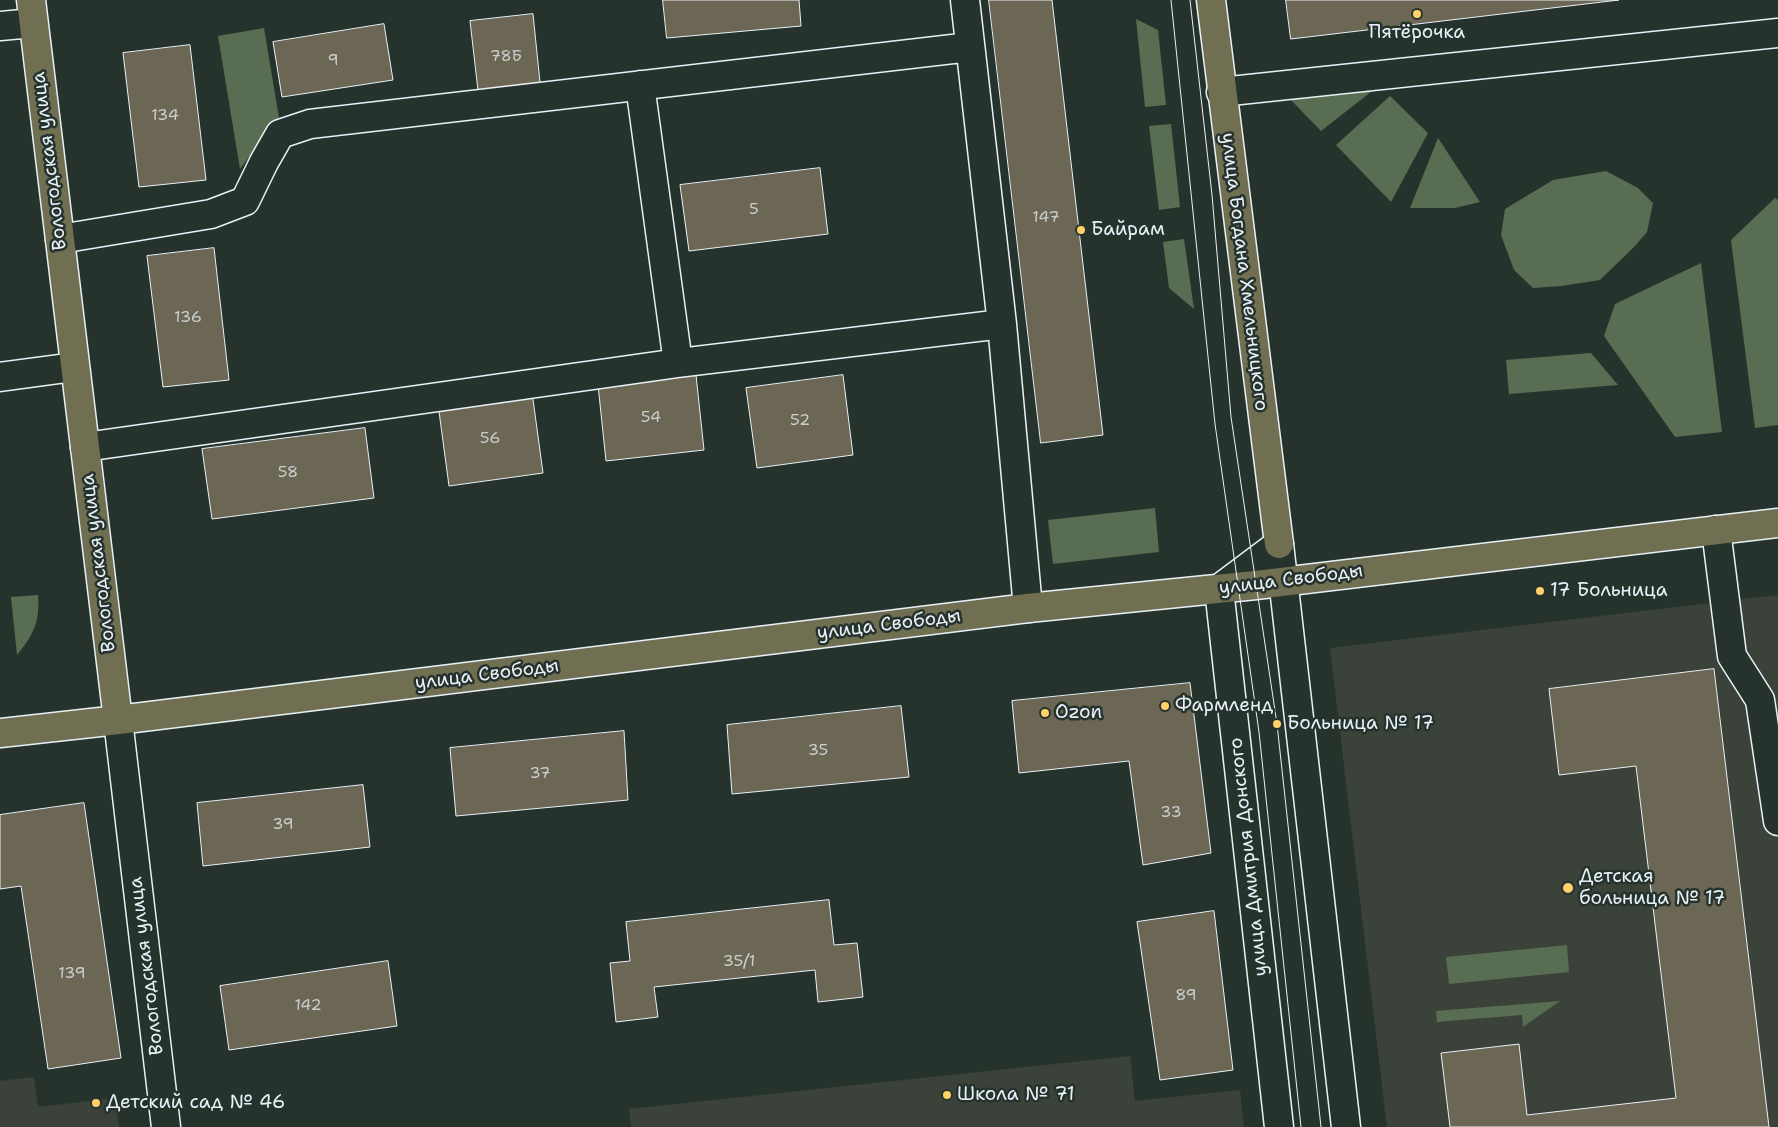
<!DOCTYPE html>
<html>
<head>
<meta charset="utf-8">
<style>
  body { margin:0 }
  canvas { display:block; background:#26332d }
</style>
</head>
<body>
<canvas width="1778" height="1127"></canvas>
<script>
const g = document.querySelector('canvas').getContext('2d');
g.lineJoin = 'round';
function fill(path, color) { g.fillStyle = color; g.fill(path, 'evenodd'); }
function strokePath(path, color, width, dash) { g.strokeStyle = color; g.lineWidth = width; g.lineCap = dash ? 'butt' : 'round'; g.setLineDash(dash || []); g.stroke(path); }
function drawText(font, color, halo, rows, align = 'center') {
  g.font = font + ' "Shantell Sans",sans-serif'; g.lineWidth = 5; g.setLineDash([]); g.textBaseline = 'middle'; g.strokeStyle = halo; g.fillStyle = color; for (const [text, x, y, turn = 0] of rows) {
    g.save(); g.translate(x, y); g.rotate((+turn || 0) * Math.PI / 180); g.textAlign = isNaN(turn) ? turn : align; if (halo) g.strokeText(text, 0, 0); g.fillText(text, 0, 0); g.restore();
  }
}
fill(new Path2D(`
  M1778,595V1127H1387L1330,648Z
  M1130,1056L1135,1101L1240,1090L1244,1127H631L629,1109Z
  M34,1077L38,1107L115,1098L119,1127H0V1081Z`), '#3b4239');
fill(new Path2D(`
  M1136,19L1158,30L1166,105L1145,107Z
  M264,28L279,118L240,169L218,36Z
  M1376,88L1321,131L1289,98Z
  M1390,96L1428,133L1391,202L1336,145Z
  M1171,124L1180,207L1159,210L1149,126Z
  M1438,138L1480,202L1455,208H1410Z
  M1606,171L1638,188L1653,203L1647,232L1634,247L1600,280L1561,286L1533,288L1514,270L1501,235L1505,209L1553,180Z
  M1775,198L1778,200V425L1755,428L1731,240Z
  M1184,239L1194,309L1169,288L1163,242Z
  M1701,263L1722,432L1675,437L1604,336L1615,304Z
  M1591,353L1618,385L1509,394L1506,360Z
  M1155,508L1159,552L1053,564L1048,520Z
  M38,595C40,622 34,634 17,655L11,597Z
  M1567,945L1569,972L1449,984L1446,957Z
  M1560,1001L1523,1027L1522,1015L1437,1022L1436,1011Z`), '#586d51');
const building = new Path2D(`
  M663,0H799L801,26L667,38Z
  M989,0H1052L1103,435L1041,443Z
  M1286,0H1619L1291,39Z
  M533,14L541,92L479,99L470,21Z
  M384,24L393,80L282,97L273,42Z
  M190,45L206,180L139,187L123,53Z
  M820,168L828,234L689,251L680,185Z
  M214,248L229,380L163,387L147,256Z
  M696,375L704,450L606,461L598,385Z
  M843,375L853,455L757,468L746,388Z
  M532,392L543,473L449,486L438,404Z
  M365,428L374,498L212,519L202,449Z
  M1714,669L1769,1127H1450L1441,1053L1519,1044L1527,1115L1676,1098L1636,766L1559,775L1549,689Z
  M1190,683L1211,853L1143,865L1129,761L1019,773L1012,701Z
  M901,706L909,777L732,794L727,725Z
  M624,731L628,800L456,816L450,748Z
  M363,785L370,847L203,866L197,803Z
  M84,803L121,1058L48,1069L21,886L0,889V815Z
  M829,900L834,945L857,943L863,997L818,1002L815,970L654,987L658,1017L616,1022L610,963L630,961L626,922Z
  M1214,911L1233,1070L1160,1080L1137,922Z
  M388,961L397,1026L229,1050L220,986Z`);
fill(building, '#6c6654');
strokePath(building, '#e8f1f8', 1);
const minor = new Path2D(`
  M965,0L1002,324L1028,608
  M0,26L33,23
  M640,85L678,363
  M1221,92L1778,33
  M60,239L211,214L245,201L264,162L280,134L310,124L970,47
  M0,377L74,367
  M85,447L678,363L1002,324
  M1716,530L1732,656L1760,700L1778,821
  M118,720L166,1127
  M1279,1127L1219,589L1279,544L1346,1127`);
const major = new Path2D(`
  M31,0L118,720
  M1211,0L1279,544
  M0,733L118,720L1028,608L1256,585L1778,523`);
strokePath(minor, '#e8f1f8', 31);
strokePath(major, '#e8f1f8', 31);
strokePath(minor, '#26332d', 28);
strokePath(major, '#716f52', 28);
strokePath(new Path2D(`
  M1171,0L1215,424L1259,732L1301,1127
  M1190,0L1212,195L1231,417L1277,724L1321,1127`), '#e8f1f8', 1);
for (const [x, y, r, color] of [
  [1417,14,5,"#ffd166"],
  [1081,230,5,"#ffd166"],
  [1540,591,5,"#ffd166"],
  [1165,706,5,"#ffd166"],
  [1045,713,5,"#ffd166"],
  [1277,724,5,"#ffd166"],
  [1568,888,6,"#ffd166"],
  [947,1095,5,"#ffd166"],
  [96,1103,5,"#ffd166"]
]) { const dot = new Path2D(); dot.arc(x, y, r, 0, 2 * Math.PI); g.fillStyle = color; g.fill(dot); strokePath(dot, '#26332d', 2); }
drawText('16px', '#c9cecf', null, [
  ["78Б",506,57],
  ["9",333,61],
  ["134",165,116],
  ["5",754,210],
  ["147",1046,218],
  ["136",188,318],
  ["54",651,418],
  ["52",800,421],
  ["56",490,439],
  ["58",288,473],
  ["35",818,751],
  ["37",540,774],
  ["33",1171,813],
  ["39",283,825],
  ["35/1",739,962],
  ["139",72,974],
  ["89",1186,996],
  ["142",308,1006]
]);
drawText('19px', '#e8f1f8', '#26332d', [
  ["Пятёрочка",1417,33,"center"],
  ["Байрам",1091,230],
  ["17 Больница",1550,591],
  ["Фармленд",1175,706],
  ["Ozon",1055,713],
  ["Больница № 17",1287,724],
  ["Детская",1579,877],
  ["больница № 17",1579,899],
  ["Школа № 71",957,1095],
  ["Детский сад № 46",106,1103]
], 'left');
drawText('19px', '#e8f1f8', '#26332d', [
  ["Вологодская улица",50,161,-97],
  ["улица Богдана Хмельницкого",1244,272,83],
  ["Вологодская улица",99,563,-97],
  ["улица Свободы",1291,580,-7],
  ["улица Свободы",889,625,-7],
  ["улица Свободы",487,675,-7],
  ["улица Дмитрия Донского",1249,857,-96],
  ["Вологодская улица",147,966,-97]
]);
</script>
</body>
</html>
